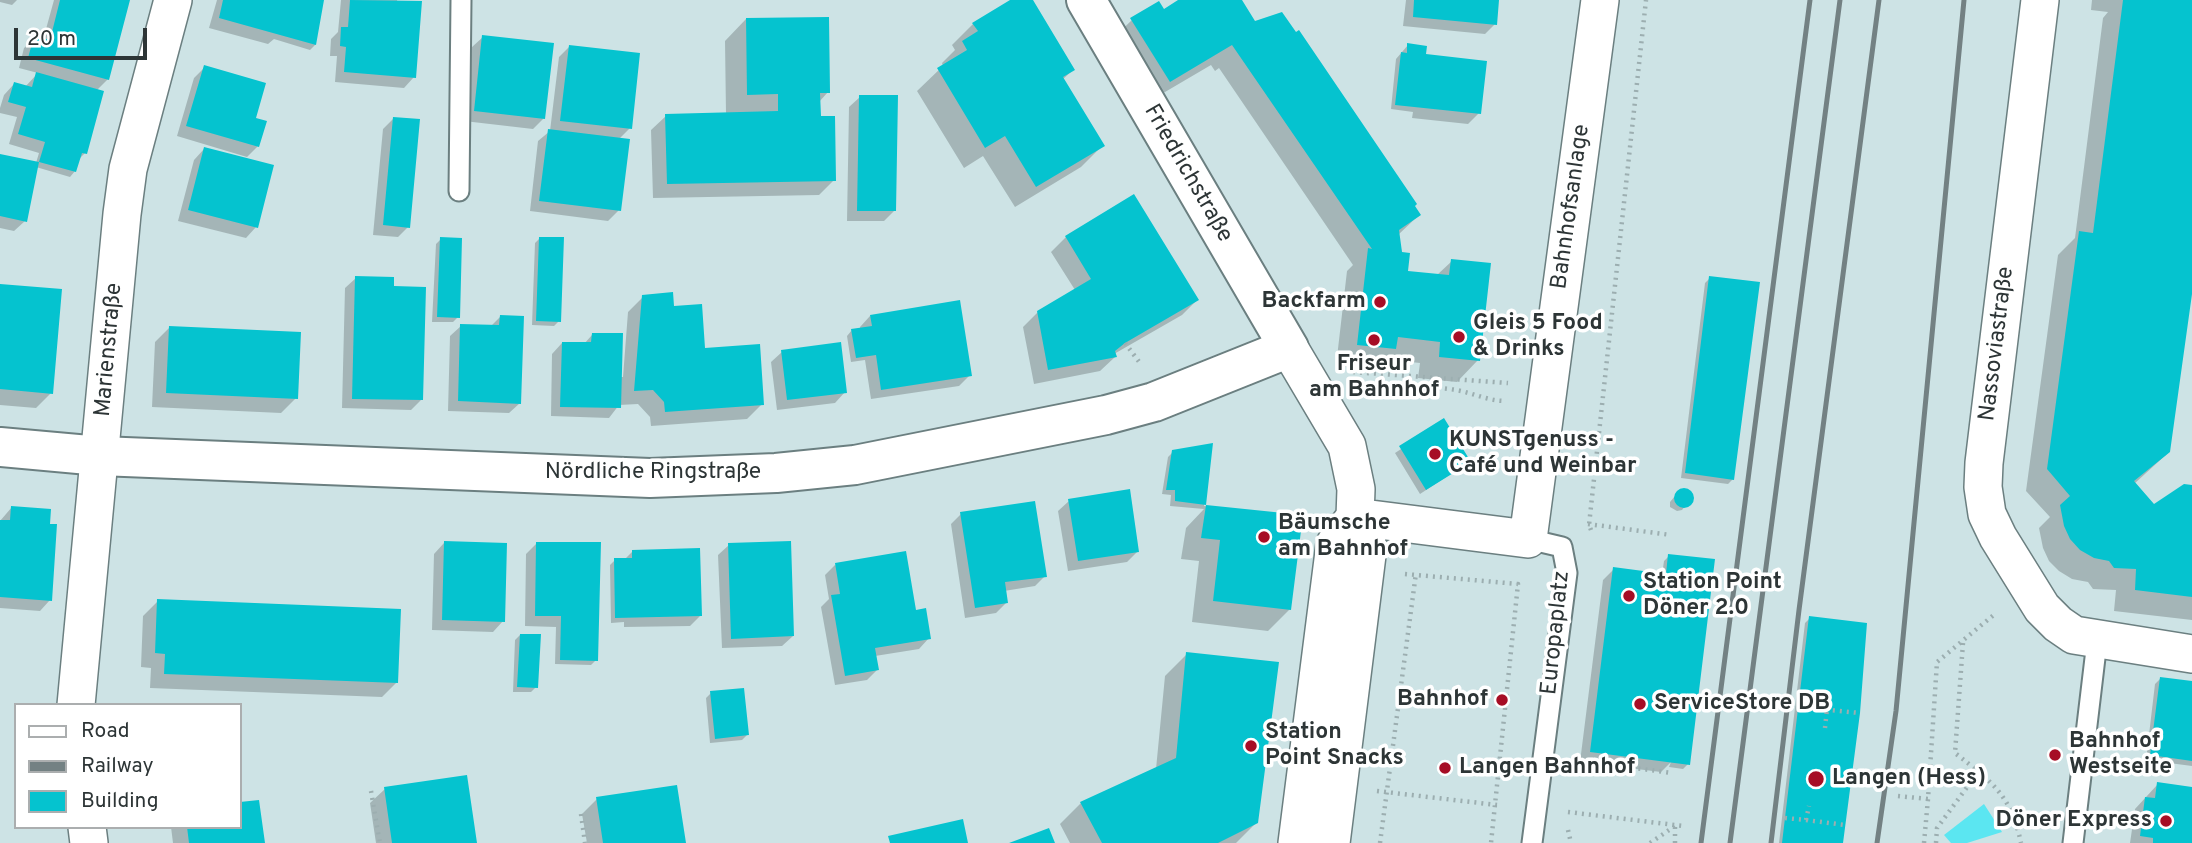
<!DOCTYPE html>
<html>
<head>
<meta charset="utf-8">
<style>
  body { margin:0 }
  #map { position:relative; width:2192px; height:843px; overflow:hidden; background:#cde3e5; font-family:Overpass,sans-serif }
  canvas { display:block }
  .legend { position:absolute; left:14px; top:703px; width:228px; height:126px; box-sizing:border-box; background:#fff; border:2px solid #abaeaf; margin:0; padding:9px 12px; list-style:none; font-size:21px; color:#2d3536 }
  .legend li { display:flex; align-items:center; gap:14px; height:35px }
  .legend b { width:35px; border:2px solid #abaeaf }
  .scale { position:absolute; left:14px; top:28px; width:133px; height:32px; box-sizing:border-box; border:4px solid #2d3536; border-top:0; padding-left:9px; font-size:21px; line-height:24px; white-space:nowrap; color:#2d3536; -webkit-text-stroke:5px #fff; paint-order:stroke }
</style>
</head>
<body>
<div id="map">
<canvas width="2192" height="843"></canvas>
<ul class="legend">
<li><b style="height:9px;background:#fff"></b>Road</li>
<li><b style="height:9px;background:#738183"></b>Railway</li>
<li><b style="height:19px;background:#05c3cf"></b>Building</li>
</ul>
<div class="scale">20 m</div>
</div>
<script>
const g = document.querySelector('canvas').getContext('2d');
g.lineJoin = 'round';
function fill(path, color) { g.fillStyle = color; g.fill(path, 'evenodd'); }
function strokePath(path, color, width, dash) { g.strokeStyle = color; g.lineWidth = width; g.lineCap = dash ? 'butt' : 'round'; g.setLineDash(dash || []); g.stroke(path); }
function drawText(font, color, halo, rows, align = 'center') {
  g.font = font + ' Overpass,sans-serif'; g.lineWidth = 7; g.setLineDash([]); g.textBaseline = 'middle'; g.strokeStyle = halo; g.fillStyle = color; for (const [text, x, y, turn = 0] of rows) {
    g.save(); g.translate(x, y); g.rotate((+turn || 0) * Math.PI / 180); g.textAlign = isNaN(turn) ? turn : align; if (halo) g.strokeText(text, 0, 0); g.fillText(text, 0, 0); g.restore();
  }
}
fill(new Path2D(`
  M1984,804L2002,832L1967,843H1951L1944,835Z`), '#5be6f1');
fill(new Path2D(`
  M0,0H17L12,5L0,2Z
  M54,0H128L108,79L96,91L85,153L78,160L75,171L70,177L36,167L25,221L14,231L0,228V155L36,163L39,153L9,144L17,117L0,113V108L4,95L14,84L25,87L38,73L19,68L24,48L35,38L43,40Z
  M217,0H322L315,45L310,50L274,39L268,44L209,28Z
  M341,0H397L414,77L404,88L335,82L337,56H330L331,39L338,32Z
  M1013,0H1031L1073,70L1062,80L1102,146L1081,167L1015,207L983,156L964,168L917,91L943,66L942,63L955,50L952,45L973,24Z
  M1181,0H1240L1254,24L1413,206L1419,215L1398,235L1406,272L1437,275L1452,261L1478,360L1457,382L1418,378L1420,363L1384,359L1373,370L1336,366L1347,271L1353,265L1219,68L1215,71L1211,65L1148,102L1110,41L1132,20L1163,11Z
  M1406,0H1497L1495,24L1485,34L1403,26Z
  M2092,0H2192V281L2169,452L2134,484L2154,507L2192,486V620L2114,611L2116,590L2093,589L2088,582L2072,579L2059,571L2049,561L2043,548L2039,528L2050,517L2026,491L2058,255L2075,238L2103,18L2108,12L2091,10Z
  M746,19L828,92L819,102V118L834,180L819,195L653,198L651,130L666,116L726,114L725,41Z
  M483,37L544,118L533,129L464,121L472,47Z
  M1408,45L1479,113L1468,124L1412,118L1413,112L1391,109L1396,59Z
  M569,47L630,128L618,140L619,210L608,221L530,211L538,141L550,131L559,57Z
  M205,67L253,119L258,146L247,157L177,136L194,78Z
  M860,97L894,211L884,221H847L849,107Z
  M393,119L408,227L398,237L373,235L383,129Z
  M204,149L256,227L246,238L178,221L194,160Z
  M1066,237L1197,300L1182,315L1114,354L1115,357L1100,371L1034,384L1023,327L1038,312L1075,290L1051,252Z
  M540,238L559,321L554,326L532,325L535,243Z
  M441,239L458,317L453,322H432L436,244Z
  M356,278L421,400L411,410L342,408L345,288Z
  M1710,278L1733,479L1728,484L1681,478L1705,283Z
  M0,286L51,393L36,408L0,405Z
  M643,297L672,307L703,350L762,404L747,419L651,426L650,417L638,404L619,405L609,418L551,416L552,354L562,343L584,344L592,335L620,377H623L628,312Z
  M870,316L970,375L959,386L871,399L865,360L851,362L847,336L852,330L860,329V327Z
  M500,317L520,403L509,413L448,411L450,336L461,326L490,327Z
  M170,327L296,398L281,413L152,407L155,342Z
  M782,352L845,392L835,403L777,410L771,362Z
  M1444,421L1469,462L1420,494L1395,453Z
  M1211,445L1204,506L1301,517L1290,609L1268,631L1192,622L1199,561L1181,559L1186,528L1204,509L1170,506L1171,495L1162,494L1168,457L1173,452Z
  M1680,490H1685L1690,493L1691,498L1682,510L1677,511L1670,507V502Z
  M1069,501L1138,551L1127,562L1068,571L1058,511Z
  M12,507L50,600L40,611L0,608V521Z
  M961,514L1045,576L1035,586L1004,591L1006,603L996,613L965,618L951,524Z
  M444,543L503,621L493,632L432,630L434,554Z
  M537,543L596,660L591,665L555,664L556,627L525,626L526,554Z
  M729,545L793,636L782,646L722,648L718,555Z
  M632,552L700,616L690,626L624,627V622L611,623L610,565L615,560H624Z
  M1669,556L1688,764L1683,769L1669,767L1671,762L1661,772L1580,762L1603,580L1614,569L1662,575L1664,561Z
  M835,565L914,612L929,638L919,649L875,656L877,670L867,680L835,685L821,607L829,599L825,575Z
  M158,601L397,682L382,697L150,688L151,668L141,667L143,616Z
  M1810,618L1841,843H1779L1805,623Z
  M520,635L536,687L531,692H513L515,640Z
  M1187,654L1256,823L1236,843H1070L1060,824L1081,803L1156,769L1165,676Z
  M2160,679L2192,683V766L2146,760L2155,684Z
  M711,693L747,735L742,740L710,743L706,698Z
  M2158,784L2192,789V843H2130L2135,809Z
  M385,789L476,843H376L370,803Z
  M597,799L684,843H587L582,814Z
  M258,802L264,843H173L171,827H240V804Z`), '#0003');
fill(new Path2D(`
  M60,0H130L109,80L28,58L34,36L50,40Z
  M223,0H324L316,45L219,18Z
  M350,0L422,1L416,78L344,72L346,47L340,46L341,27H348Z
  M1010,0H1033L1075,70L1063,77L1105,146L1036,187L1005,136L985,148L937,68L967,50L962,41L978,31L972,23Z
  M1178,0H1242L1255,21L1282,12L1296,32L1299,30L1417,204L1415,206L1421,215L1399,230L1402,252L1410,253L1408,271L1449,275L1451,259L1491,263L1480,361L1439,357L1440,342L1398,337L1396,349L1357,345L1368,248L1372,249L1232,45L1170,82L1130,18L1159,1L1164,9Z
  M1414,0H1499L1497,25L1413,17Z
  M2123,0H2192V294L2170,452L2134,481L2154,504L2184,484L2192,485V597L2135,590L2136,569L2114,568L2109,561L2094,558L2080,550L2070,539L2064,526L2060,505L2070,496L2047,469L2079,231L2093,233Z
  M829,17L830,93H820L821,116H835L836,181L667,184L665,114L778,111V94L747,95L746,18Z
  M482,35L554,43L545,119L474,111Z
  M1407,43L1427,46L1426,54L1487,61L1481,114L1395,105L1401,52L1407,53Z
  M569,45L640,53L632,129L560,121Z
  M204,65L266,83L256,118L267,121L259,147L186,126Z
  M36,72L104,91L87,154L82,153L76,172L39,162L45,142L18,134L26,107L8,102L14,82L32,87Z
  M859,95H898L896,211H857Z
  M393,117L420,119L410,228L383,225Z
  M548,129L630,139L621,211L539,201Z
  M204,147L274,165L258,228L188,210Z
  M0,154L39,162L27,222L0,216Z
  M1134,194L1199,300L1125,343L1115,351L1117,357L1048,370L1037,311L1091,279L1065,236Z
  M440,237L462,238L460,318L437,317Z
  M539,237H564L561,322L536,321Z
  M355,276L394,277V286L426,287L423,400L352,399Z
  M1709,276L1760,282L1734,480L1685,473Z
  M0,284L62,289L53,394L0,389Z
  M673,292L674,306L702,304L705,348L760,344L764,405L665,412L664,402L653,390L634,391L642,295Z
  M960,300L972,376L881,390L876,355L856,358L851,329L872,326L870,315Z
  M500,315L524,316L521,404L458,401L460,324L499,325Z
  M169,326L301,332L298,399L166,393Z
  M592,333H623L621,408L560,407L562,342H591Z
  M841,342L847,393L787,400L781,350Z
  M1444,418L1471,462L1426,490L1399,446Z
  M1213,443L1206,505L1175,501V490H1166L1172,450Z
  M1674 498a10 10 0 1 1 20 0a10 10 0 1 1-20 0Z
  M1130,489L1139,552L1078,561L1068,499Z
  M1035,501L1047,577L1005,582L1008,603L975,608L960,512Z
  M1206,505L1303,515L1291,610L1213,601L1220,540L1201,538Z
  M11,506L51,509L50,524H57L52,601L0,597V520H10Z
  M444,541L507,543L505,622L442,620Z
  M791,541L794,636L731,639L728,543Z
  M536,542H601L598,661L560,660L561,616H535Z
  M700,548L702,616L615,618L614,558H632V550Z
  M906,551L916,610L926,608L931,639L875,648L879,670L845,676L831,595L840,594L835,563Z
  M1668,554L1715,559L1690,765L1590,752L1613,567L1666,574Z
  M157,599L401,609L398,683L164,674L165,654L155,653Z
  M1809,616L1867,623L1860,713L1843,843H1782Z
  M520,634H541L538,688L517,687Z
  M1186,652L1279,662L1258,823L1218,843H1102L1080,802L1176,758Z
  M2160,677L2192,681V761L2150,755Z
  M744,688L749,735L715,739L710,691Z
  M467,775L477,843H392L384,787Z
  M2157,782L2192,787V843H2153V838L2140,836L2145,797L2155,798Z
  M677,785L686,843H603L596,797Z
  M259,800L265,843H189L187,827H240V802Z
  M963,819L968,843H890L888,836Z
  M1049,828L1055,843H1009Z`), '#05c3cf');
const service = new Path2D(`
  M459,191L461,0
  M1528,539L1562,547L1567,573L1532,843
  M2073,843L2097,641`);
const minor = new Path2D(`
  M2040,0L1984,463L1983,487L1987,514L1998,537L2042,608L2058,624L2074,635L2192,654
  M1289,348L1347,446L1356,489L1355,517L1368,547L1331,843
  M1355,517L1528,539L1600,0
  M76,705L122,214L128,169L173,0
  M87,827L89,843
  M1297,843L1335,544L1355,517`);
const tertiary = new Path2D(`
  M0,447L100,456L650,478L776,473L855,465L1106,415L1154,402L1289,348L1086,0`);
strokePath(service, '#6b7f80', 23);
strokePath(minor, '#6b7f80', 40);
strokePath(tertiary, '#6b7f80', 42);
strokePath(new Path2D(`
  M1125,343L1140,363
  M1353,372L1508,383
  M1361,386C1393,386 1425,385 1456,390C1473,393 1488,401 1506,401
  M1588,524L1671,535
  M1591,530L1589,525L1646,0
  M1405,574L1518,584L1491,843
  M1963,643L1955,753C1992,782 2011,795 2021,843
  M1798,707L1860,713
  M1825,728L1827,709
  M1576,760L1672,773
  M371,791L380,843
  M1377,791L1497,805
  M1898,796L1928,799L1937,662L1996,613
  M1568,812L1683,826
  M581,814L585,843
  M1785,818L1806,820L1809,806
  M1806,820L1845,825
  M1568,830L1571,843
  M1380,843L1416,573
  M1650,843L1675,826
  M1675,843V826
  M1924,843L1928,799
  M1936,843L1937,828L1979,771`), '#9caeb0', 4.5, [2, 5]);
strokePath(service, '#fff', 19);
strokePath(minor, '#fff', 37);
strokePath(tertiary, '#fff', 38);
strokePath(new Path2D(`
  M1701,843L1810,0
  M1730,843L1840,0
  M1771,843L1799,610L1879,0
  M1877,843L1896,711L1964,0`), '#738183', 5);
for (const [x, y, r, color] of [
  [1380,302,7,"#a60d25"],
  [1459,337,7,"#a60d25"],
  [1374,340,7,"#a60d25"],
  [1435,454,7,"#a60d25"],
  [1264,537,7,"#a60d25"],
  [1629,596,7,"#a60d25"],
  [1502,700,7,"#a60d25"],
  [1640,704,7,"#a60d25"],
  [1251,746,7,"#a60d25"],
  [2055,755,7,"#a60d25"],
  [1445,768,7,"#a60d25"],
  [1816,779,9,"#a60d25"],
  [2166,821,7,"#a60d25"]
]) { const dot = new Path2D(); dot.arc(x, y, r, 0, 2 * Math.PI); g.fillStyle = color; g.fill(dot); strokePath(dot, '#fff', 2.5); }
drawText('23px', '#2d3536', '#fff', [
  ["Friedrichstraße",1187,174,60],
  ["Bahnhofsanlage",1572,207,-82],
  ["Nassoviastraße",1998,344,-83],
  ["Marienstraße",110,350,-85],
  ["Nördliche Ringstraße",653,473],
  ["Europaplatz",1557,633,-84]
]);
drawText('bold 23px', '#2d3536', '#fff', [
  ["Backfarm",1366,302,"right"],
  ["Gleis 5 Food",1473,324],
  ["& Drinks",1473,350],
  ["Friseur",1374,365,"center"],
  ["am Bahnhof",1374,391,"center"],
  ["KUNSTgenuss -",1449,441],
  ["Café und Weinbar",1449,467],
  ["Bäumsche",1278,524],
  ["am Bahnhof",1278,550],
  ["Station Point",1643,583],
  ["Döner 2.0",1643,609],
  ["Bahnhof",1488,700,"right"],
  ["ServiceStore DB",1654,704],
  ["Station",1265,733],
  ["Point Snacks",1265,759],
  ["Bahnhof",2069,742],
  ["Westseite",2069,768],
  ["Langen Bahnhof",1459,768],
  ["Langen (Hess)",1832,779],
  ["Döner Express",2152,821,"right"]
], 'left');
</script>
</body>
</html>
